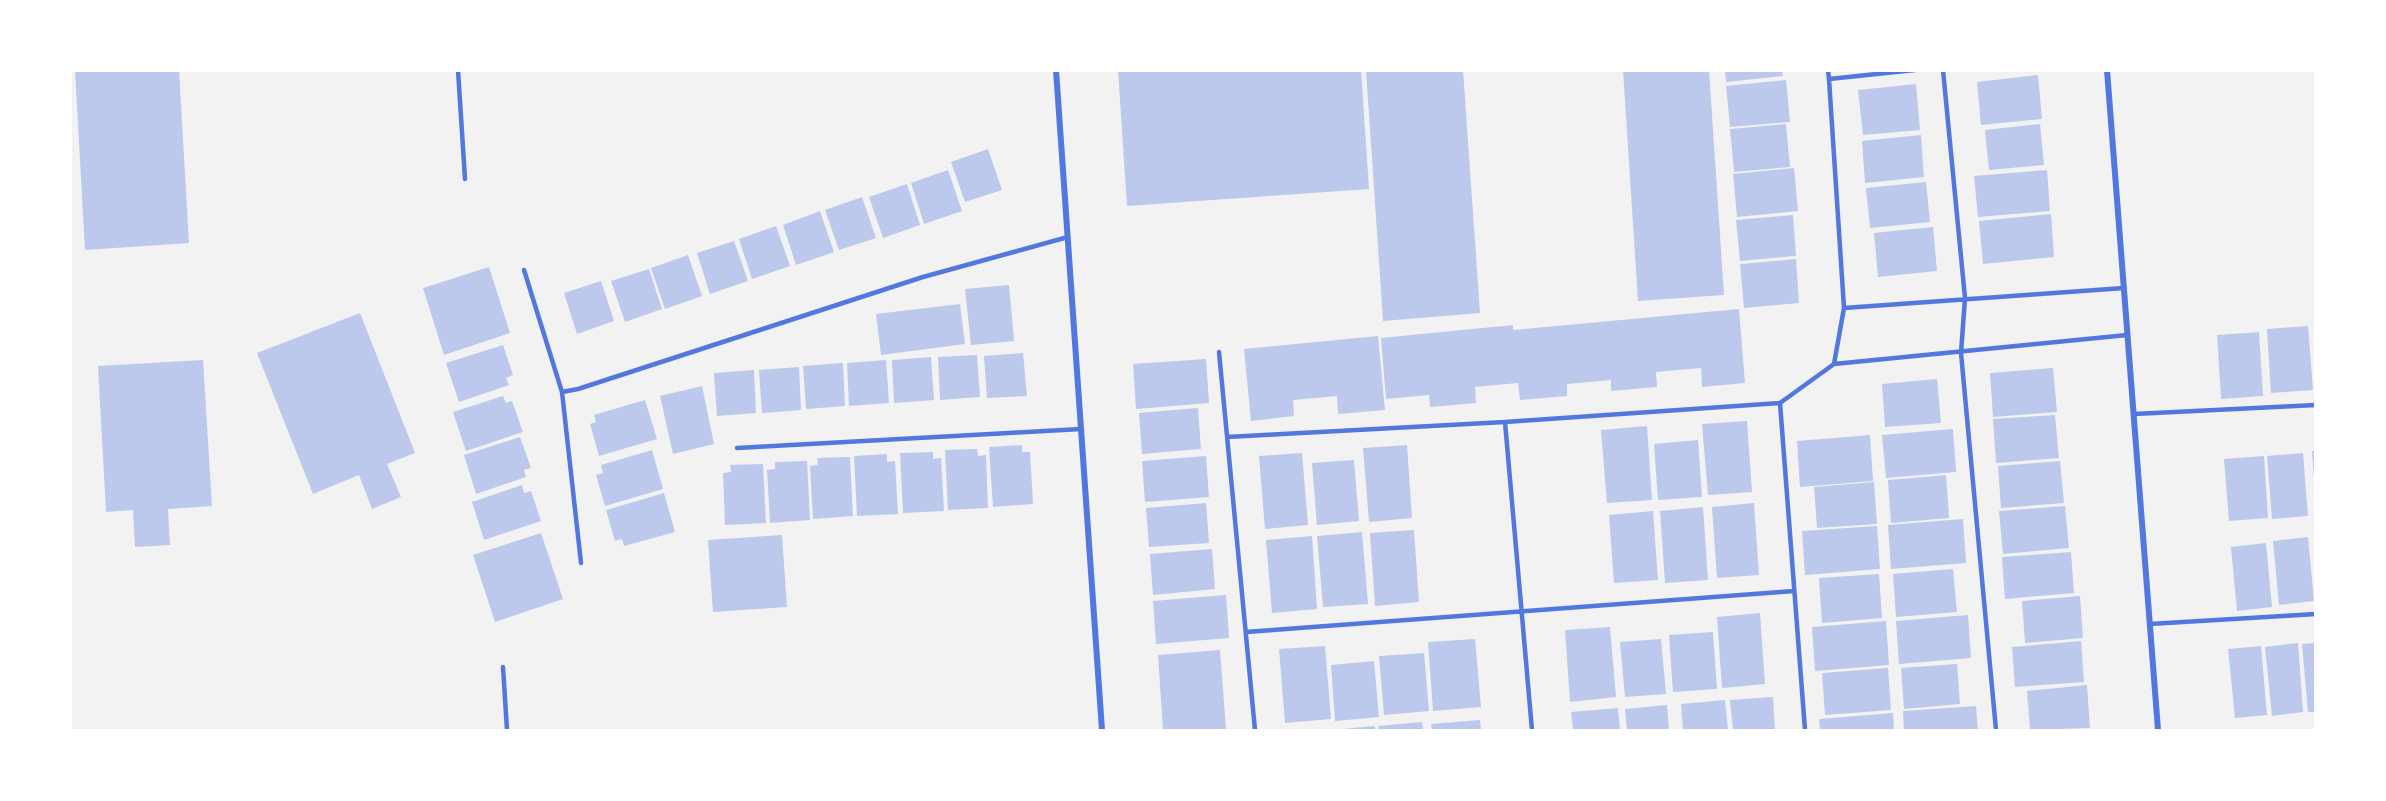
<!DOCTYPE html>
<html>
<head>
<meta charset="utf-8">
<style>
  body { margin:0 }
  #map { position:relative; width:2386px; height:801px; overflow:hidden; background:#f2f2f2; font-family:"Source Sans 3",sans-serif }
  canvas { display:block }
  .frame { position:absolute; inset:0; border:72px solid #fff; pointer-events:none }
</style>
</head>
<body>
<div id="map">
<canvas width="2386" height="801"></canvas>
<div class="frame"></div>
</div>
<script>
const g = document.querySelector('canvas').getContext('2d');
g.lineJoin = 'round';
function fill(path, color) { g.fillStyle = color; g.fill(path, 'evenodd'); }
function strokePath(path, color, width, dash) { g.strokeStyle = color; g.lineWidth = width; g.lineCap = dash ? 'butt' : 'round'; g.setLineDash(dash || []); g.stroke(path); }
fill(new Path2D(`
  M75,70H179L189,243L85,250Z
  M1118,70H1361L1369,189L1127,206Z
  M1366,70H1463L1480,313L1383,321Z
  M1623,70H1709L1724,295L1638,301Z
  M1725,70H1782L1783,76L1726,82Z
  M2038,75L2042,119L1981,125L1977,82Z
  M1786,80L1790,122L1730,127L1726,86Z
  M1916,84L1920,130L1863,135L1858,90Z
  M1786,124L1790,167L1734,172L1730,129Z
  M2040,124L2044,165L1989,170L1985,130Z
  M1921,135L1924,177L1865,183L1862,141Z
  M988,149L1002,190L965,202L951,162Z
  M1794,168L1798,211L1737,217L1733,174Z
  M948,170L962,211L924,224L911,183Z
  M2047,170L2050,211L1978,217L1974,176Z
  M1926,182L1930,222L1870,228L1866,188Z
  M907,184L920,225L883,238L869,197Z
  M862,197L876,238L839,250L825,210Z
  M820,211L834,252L796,265L783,225Z
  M2051,214L2054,257L1983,264L1979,221Z
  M1793,215L1796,256L1740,261L1736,220Z
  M776,226L790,266L752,279L739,239Z
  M1933,227L1937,271L1878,277L1874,233Z
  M734,241L748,281L710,294L697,253Z
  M688,255L702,296L665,309L651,268Z
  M1796,259L1799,303L1744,308L1740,264Z
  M489,267L510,333L444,355L423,288Z
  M649,269L662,309L625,322L611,281Z
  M601,281L614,321L577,334L564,293Z
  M1009,285L1014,341L971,345L965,289Z
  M960,304L965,344L881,355L876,314Z
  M1739,309L1745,383L1702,387L1701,368L1656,372L1657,387L1611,391V380L1567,384V396L1520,400L1518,383L1475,387L1476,403L1430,407L1429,395L1386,399L1381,338L1513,325V330Z
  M360,313L415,453L387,464L401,497L372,509L359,475L313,494L257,353Z
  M2308,326L2313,390L2271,393L2267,329Z
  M2259,332L2263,396L2221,399L2217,335Z
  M1378,336L1385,410L1338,414L1337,396L1293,400L1294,416L1251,421L1244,349Z
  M503,345L513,375L506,378L509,385L459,402L446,363Z
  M1023,353L1027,396L987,398L984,356Z
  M977,355L980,397L940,400L938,357Z
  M931,357L934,400L894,403L892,360Z
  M1206,359L1209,403L1136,409L1133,364Z
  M203,360L212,506L168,509L170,545L135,547L133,510L106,512L98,366Z
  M886,360L889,403L849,406L847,363Z
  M843,363L845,406L806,409L803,366Z
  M799,367L801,410L762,413L759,370Z
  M2053,368L2057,412L1993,417L1990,373Z
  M754,370L756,413L717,416L714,373Z
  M1937,379L1941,423L1885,427L1882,384Z
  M702,386L714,444L673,454L660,396Z
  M503,396L506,403L512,401L523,432L466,451L453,412Z
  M645,400L657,439L599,456L590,424L596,422L594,415Z
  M1198,408L1201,449L1142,454L1139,413Z
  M2055,415L2059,458L1996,463L1993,419Z
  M1747,421L1752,492L1708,495L1702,424Z
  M1647,426L1652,500L1607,503L1601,430Z
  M1953,429L1956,472L1886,478L1882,435Z
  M1870,435L1873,481L1800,487L1797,441Z
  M520,437L531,468L524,470L526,477L476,494L464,455Z
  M1698,440L1702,497L1658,500L1654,444Z
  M1022,445V452H1030L1033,504L993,507L989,447Z
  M1407,445L1412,518L1369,522L1363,448Z
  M977,449L978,456L986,455L988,508L948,510L945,450Z
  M652,450L663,489L605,506L596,475L603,473L601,465Z
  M2312,451H2316V479H2314Z
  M933,452V459L941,458L944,511L903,513L900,453Z
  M1302,453L1308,525L1265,529L1259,456Z
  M2303,453L2308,516L2272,519L2267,456Z
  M887,454V462L895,461L898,514L857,516L854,456Z
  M1206,456L1209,497L1145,502L1142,461Z
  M2264,456L2268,518L2229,521L2224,459Z
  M850,457L853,516L813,519L810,466L818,465L817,458Z
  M1354,460L1359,521L1317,525L1312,463Z
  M807,461L810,520L770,523L767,470L775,469V462Z
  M2060,461L2064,503L2001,508L1998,466Z
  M763,464L766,523L725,525L723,473L731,472L730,465Z
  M1946,475L1949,518L1891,523L1888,480Z
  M1874,482L1877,524L1817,528L1814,487Z
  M522,485L524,493L531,491L541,521L484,540L472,502Z
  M664,493L675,532L624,546L622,539L615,541L606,510Z
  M1206,503L1209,543L1149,547L1146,508Z
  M1754,503L1759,575L1717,578L1712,507Z
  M2065,506L2069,548L2003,554L1999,511Z
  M1703,507L1708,580L1665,583L1660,511Z
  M1653,511L1658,580L1614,583L1609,515Z
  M1963,519L1966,563L1891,569L1888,525Z
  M1877,526L1880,569L1805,575L1802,531Z
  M1414,530L1419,602L1375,606L1370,533Z
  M1362,532L1368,604L1323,607L1317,536Z
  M541,533L563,599L495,622L473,555Z
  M782,535L787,607L713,612L708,540Z
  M1312,536L1317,609L1272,613L1266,540Z
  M2308,537L2314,601L2279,605L2273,541Z
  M2266,543L2272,607L2237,611L2231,547Z
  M1212,549L1215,589L1153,595L1150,554Z
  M2071,552L2074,593L2005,599L2002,557Z
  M1953,569L1957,612L1896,617L1893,574Z
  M1879,574L1882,618L1822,623L1819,578Z
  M1226,595L1229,638L1156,644L1153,601Z
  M2080,596L2083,638L2025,643L2022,601Z
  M1760,613L1765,684L1722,688L1717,617Z
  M1968,615L1971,658L1899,664L1896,621Z
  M1886,621L1889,665L1815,671L1812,627Z
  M1610,627L1616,697L1570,702L1565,630Z
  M1713,632L1717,689L1673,692L1669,635Z
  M1475,639L1481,707L1433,711L1428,642Z
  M1661,639L1666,694L1625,697L1620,642Z
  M2081,641L2084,682L2015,687L2012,647Z
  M2298,643L2303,712L2272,716L2265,647Z
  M2316,643V712H2308L2302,644Z
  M1325,646L1331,719L1285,723L1279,649Z
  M2261,646L2267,715L2235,718L2228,649Z
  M1220,650L1226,730H1163L1158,655Z
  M1424,653L1429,711L1384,715L1379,656Z
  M1374,661L1379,717L1335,721L1331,665Z
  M1957,664L1960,704L1904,709L1901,668Z
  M1888,668L1891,710L1825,715L1822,673Z
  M2087,685L2090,728L2030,730L2027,691Z
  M1773,697L1775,730H1733L1730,700Z
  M1725,700L1728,730H1683L1681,704Z
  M1667,705L1669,730H1627L1625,709Z
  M1976,706L1978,730H1904L1903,711Z
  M1618,708L1620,730H1573L1571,712Z
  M1893,713L1894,730H1820L1819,719Z
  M1480,720L1481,730H1432L1431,724Z
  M1422,722L1423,730H1379L1378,726Z
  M1375,726V730H1341V729Z`), '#bdc9ec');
strokePath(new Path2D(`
  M458,70L465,179
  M1828,70L1829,79L1915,70
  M1943,70L1965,298L1961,353L1996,730
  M1829,79L1844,308L1834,364
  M524,270L562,392
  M1844,308L2124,288
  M1219,352L1255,730
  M1780,403L1805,730
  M2134,414L2316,405
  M1505,422L1532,730
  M1227,437L1505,422L1780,403L1834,364L2127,335
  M737,448L1081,429
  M581,563L562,392L578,389L923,277L1068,237
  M2150,624L2316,614
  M1246,632L1794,591
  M503,667L507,730`), '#5277de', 4.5);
strokePath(new Path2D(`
  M1056,70L1102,730
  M2107,70L2158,730`), '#5277de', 6);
</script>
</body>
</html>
